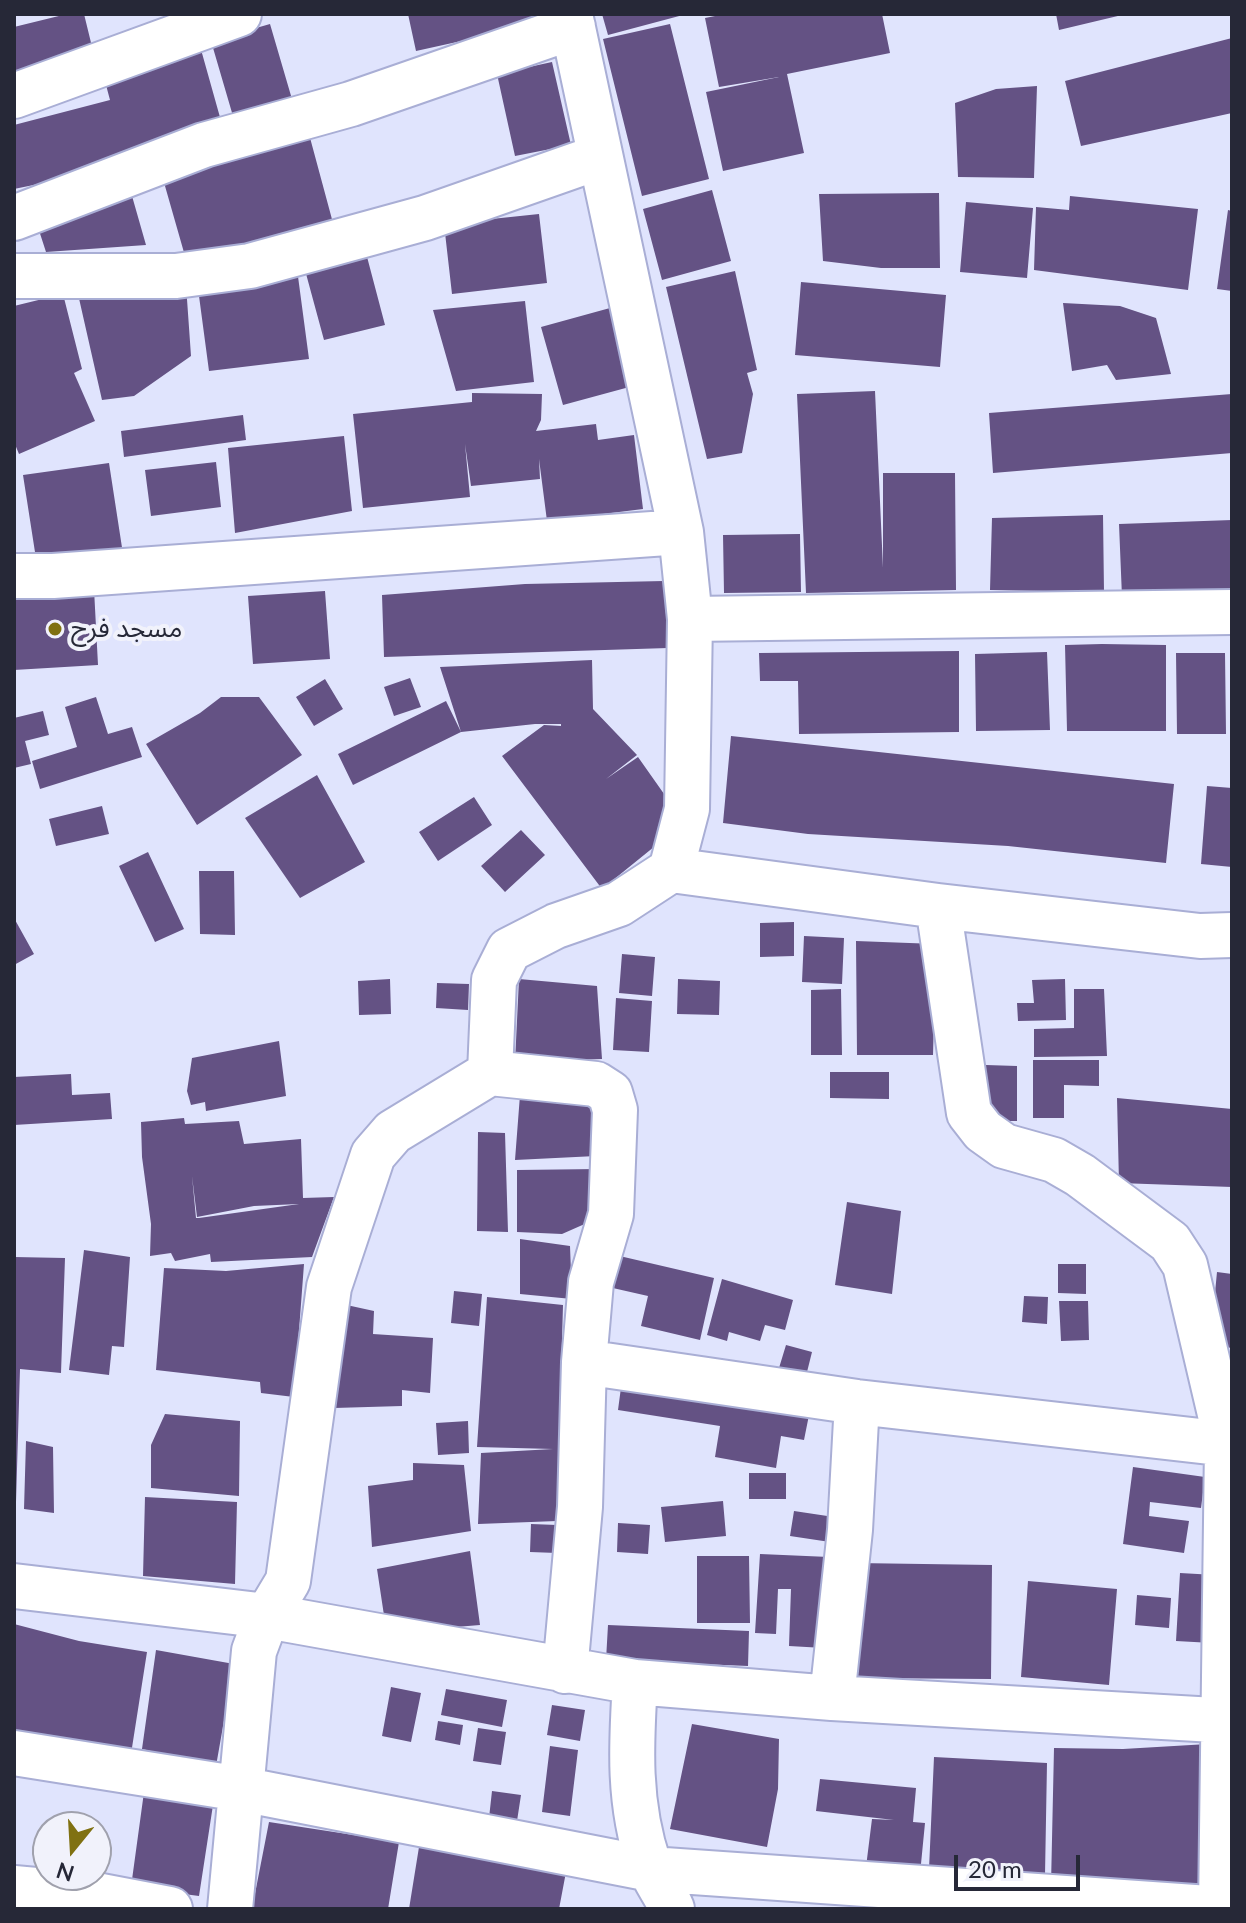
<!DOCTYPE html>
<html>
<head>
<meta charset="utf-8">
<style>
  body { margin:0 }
  #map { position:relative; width:1246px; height:1923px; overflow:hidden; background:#e0e4fd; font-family:Lato,sans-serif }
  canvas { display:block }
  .frame { position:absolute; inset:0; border:16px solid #262837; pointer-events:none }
  .north { position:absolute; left:32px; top:1811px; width:80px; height:80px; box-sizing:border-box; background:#f1f2fb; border:2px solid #a0a1ad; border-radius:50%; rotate:198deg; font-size:22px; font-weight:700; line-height:32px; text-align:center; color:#262837 }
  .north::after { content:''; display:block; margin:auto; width:28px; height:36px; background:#807111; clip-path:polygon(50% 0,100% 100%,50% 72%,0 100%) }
  .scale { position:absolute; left:954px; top:1855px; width:126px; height:36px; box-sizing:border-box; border:4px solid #262837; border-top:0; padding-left:10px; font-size:24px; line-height:28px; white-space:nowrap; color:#262837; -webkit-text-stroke:6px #f1f2fb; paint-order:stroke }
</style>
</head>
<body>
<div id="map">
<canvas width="1246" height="1923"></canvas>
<div class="frame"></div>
<div class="north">N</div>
<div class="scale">20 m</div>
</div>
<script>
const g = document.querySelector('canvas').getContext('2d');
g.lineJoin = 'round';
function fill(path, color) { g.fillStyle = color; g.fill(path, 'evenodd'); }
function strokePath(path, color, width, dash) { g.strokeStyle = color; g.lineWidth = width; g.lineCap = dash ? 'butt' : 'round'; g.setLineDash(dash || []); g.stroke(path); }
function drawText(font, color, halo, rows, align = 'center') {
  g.font = font + ' Lato,"Noto Sans Arabic",sans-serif'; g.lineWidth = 8; g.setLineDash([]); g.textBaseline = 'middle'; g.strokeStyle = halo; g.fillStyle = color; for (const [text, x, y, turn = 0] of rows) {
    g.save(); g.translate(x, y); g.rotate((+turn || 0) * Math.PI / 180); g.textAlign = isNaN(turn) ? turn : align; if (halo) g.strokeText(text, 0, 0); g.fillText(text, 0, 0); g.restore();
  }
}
fill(new Path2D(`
  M67,14H84L95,59L14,78V27Z
  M408,14H541L543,23L416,51Z
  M602,14H683V15L608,35Z
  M725,14H882L890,53L787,74L804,153L723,171L706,92L779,77L719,87L705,18Z
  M1056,14H1122V15L1059,30Z
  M270,24L294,106L235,123L211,41Z
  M670,24L709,179L642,196L603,39Z
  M1232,38V113L1081,146L1065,81Z
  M200,46L223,128L58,180L14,189V125L110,100L102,70Z
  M552,62L571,145L515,156L497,74Z
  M1037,86L1034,178L958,177L955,103L996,89Z
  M309,134L333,223L187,263L161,172Z
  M130,189L146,245L46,252L34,215Z
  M712,190L731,261L662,280L643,209Z
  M939,193L940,268H881L823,261L819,194Z
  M1070,196L1198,209L1188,290L1034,270L1036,207L1069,210Z
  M966,202L1033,208L1027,278L960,272Z
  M1228,210L1232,211V291L1217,289Z
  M539,214L547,283L452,294L444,224Z
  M366,253L385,325L324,340L305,270Z
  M297,269L309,359L209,371L197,281Z
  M735,271L757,370L747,373L753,394L742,453L707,459L666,287Z
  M801,282L946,295L940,367L795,355Z
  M186,285L191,356L134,396L102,400L78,294Z
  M63,294L82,369L74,373L95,421L19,454L14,442V306Z
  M525,301L534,382L456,391L433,310Z
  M1063,303L1120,306L1156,318L1171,374L1116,380L1107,365L1072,371Z
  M610,308L633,386L563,405L541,327Z
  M875,391L883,568V473H955L956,590L806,593L797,394Z
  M472,393L542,394L541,420L536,431L596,424L598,440L634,435L643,509L547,521L539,459L540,479L471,486L465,444L470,497L363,508L353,414L472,402Z
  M1232,394V453L993,473L989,413Z
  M243,415L246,440L124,457L121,431Z
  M344,436L352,511L235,533L228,448Z
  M216,462L221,507L151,516L145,470Z
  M109,463L123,554L37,565L23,475Z
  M1103,515L1104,592L990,590L992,518Z
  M1232,520V594L1122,597L1119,524Z
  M800,534L801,592L724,593L723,535Z
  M664,581L668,648L384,657L382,595L525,584Z
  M94,589L98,665L14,670V593Z
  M325,591L330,659L253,664L248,596Z
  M1102,644L1166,645V731H1067L1065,645Z
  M959,651V732L799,734L798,681H760L759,653Z
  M1047,652L1050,730L976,731L975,654Z
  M1176,653H1225L1226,734H1177Z
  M592,660L593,709L637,755L606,779L638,757L669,801L665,838L602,889L502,756L544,725L561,726V724H535L461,732L353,785L338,754L446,701L461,732L440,667Z
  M410,678L421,707L394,716L384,687Z
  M325,679L343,709L314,726L296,697Z
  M96,697L108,734L132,727L142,757L40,789L32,761L77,747L65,707Z
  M221,697H259L302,755L197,825L146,744L200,713Z
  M43,711L49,735L25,741L31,764L14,768V718Z
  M731,736L1174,784L1166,863L1008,846L808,834L723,823Z
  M317,775L365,862L300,898L245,818Z
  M1207,786L1232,788V867L1201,864Z
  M474,797L492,825L438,861L419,832Z
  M102,806L109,834L56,846L49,819Z
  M521,830L545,855L505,892L481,866Z
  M148,852L184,929L155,942L119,866Z
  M199,871H234L235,935L200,934Z
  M14,918L34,954L14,965Z
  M794,922V956L760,957V923Z
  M804,936L844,938L842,984L802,982Z
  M856,941L936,944L933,1055H857Z
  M622,954L655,957L652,996L619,993Z
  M390,979L391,1014L359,1015L358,981Z
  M519,979L597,986L602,1059L515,1062Z
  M678,979L720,981L719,1015L677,1014Z
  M1065,979L1066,1020L1018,1021L1017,1003H1034L1032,980Z
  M437,983L469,984L468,1010L436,1008Z
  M841,989L842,1055H811V990Z
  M1074,989H1104L1107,1056L1034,1057V1029L1074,1028Z
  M616,998L652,1001L649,1052L613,1050Z
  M279,1041L286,1096L206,1111L205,1102L191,1105L187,1091L192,1058Z
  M1033,1060H1099V1086L1064,1085V1118H1033Z
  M986,1065L1017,1066V1121H985Z
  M830,1072H889V1099L830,1098Z
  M71,1074L72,1095L110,1093L112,1119L14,1125V1077Z
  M520,1095L598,1105L596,1156L515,1160Z
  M1117,1098L1232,1109V1187L1119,1183Z
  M184,1118L185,1124L239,1121L244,1144L301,1139L303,1198L334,1197L312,1257L211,1262L210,1254L175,1261L171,1253L150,1256L151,1224L142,1157L141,1122ZM192,1176L197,1217L254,1206L299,1204L199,1218H196Z
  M478,1132L505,1133L508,1232L477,1231Z
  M598,1169L596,1219L562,1234L517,1232V1170Z
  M847,1202L901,1211L892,1294L835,1285Z
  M520,1239L570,1246L572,1299L520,1294Z
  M84,1250L130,1257L124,1347L112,1346L109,1375L69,1370Z
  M611,1254L714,1278L700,1340L641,1326L648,1296L604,1286Z
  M14,1257L65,1258L61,1373L20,1369L16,1502H14Z
  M304,1264L294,1397L261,1393L260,1382L156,1370L164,1268L226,1271Z
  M1058,1264H1086V1294L1058,1293Z
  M1217,1272L1232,1274V1348L1210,1345Z
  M722,1279L793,1300L785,1330L765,1325L760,1341L729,1332L727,1341L707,1335Z
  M454,1291L482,1294L479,1326L451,1323Z
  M1024,1296L1048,1297L1047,1324L1022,1322Z
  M487,1297L563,1305L557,1521L478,1524L481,1453L553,1449L477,1447Z
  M1059,1301H1088L1089,1340L1061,1341Z
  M342,1304L374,1311L373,1334L433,1338L430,1393L402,1390V1406L334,1408Z
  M786,1345L812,1352L806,1376L779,1368Z
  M622,1380L810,1410L804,1440L781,1436L776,1468L715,1457L720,1426L618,1410Z
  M165,1414L240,1421L239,1496L151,1488V1445Z
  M468,1421L469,1453L438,1455L436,1423Z
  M26,1441L53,1447L54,1513L24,1509Z
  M413,1463L464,1465L471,1531L372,1547L368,1486L413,1480Z
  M1133,1467L1205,1477L1201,1508L1150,1502L1149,1516L1189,1521L1184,1553L1123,1544Z
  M749,1473H786V1499H749Z
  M145,1497L237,1502L235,1584L143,1576Z
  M723,1501L726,1536L665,1542L661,1507Z
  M794,1511L834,1517L830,1542L790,1536Z
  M618,1523L650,1525L648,1554L617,1552Z
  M531,1524L557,1525V1553L530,1552Z
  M470,1551L480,1625L395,1632L385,1622L377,1569Z
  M760,1554L829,1557L824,1648L789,1646L791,1589H778L776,1634L755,1633Z
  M697,1556H749L750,1623H697Z
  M855,1563L992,1565L991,1679L854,1678Z
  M1180,1573L1215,1575L1212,1643L1176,1641Z
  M1028,1581L1117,1589L1109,1685L1021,1677Z
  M1137,1595L1171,1598L1169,1628L1135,1625Z
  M14,1624L79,1641L147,1652L131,1754L14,1732Z
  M608,1625L749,1631L748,1666L606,1660Z
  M156,1650L234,1664L216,1766L142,1749Z
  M391,1687L421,1693L411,1742L382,1736Z
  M446,1689L507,1700L502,1727L441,1715Z
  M552,1705L585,1710L580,1741L547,1735Z
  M438,1721L463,1725L460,1745L435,1740Z
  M692,1724L779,1739L778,1789L767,1847L670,1829Z
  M478,1728L506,1732L501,1765L473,1761Z
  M1208,1744L1205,1893L1051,1885L1054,1748L1123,1749Z
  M550,1746L578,1750L570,1816L542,1812Z
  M934,1757L1047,1763L1045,1875L929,1869Z
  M820,1779L916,1788L913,1822L925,1823L920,1874L866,1867L872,1819L894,1820L816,1811Z
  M492,1791L521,1795L517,1821L489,1818Z
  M144,1792L213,1805L199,1896L131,1887Z
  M269,1822L399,1842L388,1909H252Z
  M419,1847L566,1872L559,1909H409Z`), '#645284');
const minor = new Path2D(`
  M570,14L681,532L690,619L687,809L671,870L938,906L1200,936L1232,935
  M14,96L239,14
  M14,218L204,145L351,104L573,27
  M14,276H176L250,266L425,218L599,157
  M14,576H53L681,532
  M690,619L1232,612
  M938,906L969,1113L983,1131L1004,1146L1054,1160L1080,1175L1170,1242L1185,1265L1227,1444L1221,1909
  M490,1073L596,1084L610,1093L615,1110L611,1214L591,1282L584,1362L580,1507L565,1671
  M584,1362L857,1402L1227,1444
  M14,1586L267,1616L635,1682L832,1698L1232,1721
  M635,1682C631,1746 628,1804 649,1865C655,1881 666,1894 672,1909
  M832,1698L850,1530L857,1402
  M14,1753L241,1789L650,1869L1223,1909
  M14,1888L102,1896L170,1909
  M230,1909L254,1651L267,1616L288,1581L329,1287L373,1155L393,1132L490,1073L494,980L509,950L556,926L619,904L671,870`);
strokePath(minor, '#a9aed5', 48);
strokePath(minor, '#fff', 44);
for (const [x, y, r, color] of [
  [55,629,8,"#807111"]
]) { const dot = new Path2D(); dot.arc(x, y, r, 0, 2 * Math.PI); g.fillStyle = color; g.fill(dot); strokePath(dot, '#f1f2fb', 3); }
drawText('26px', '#262837', '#f1f2fb', [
  ["مسجد فرح",71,629]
], 'left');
</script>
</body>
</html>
